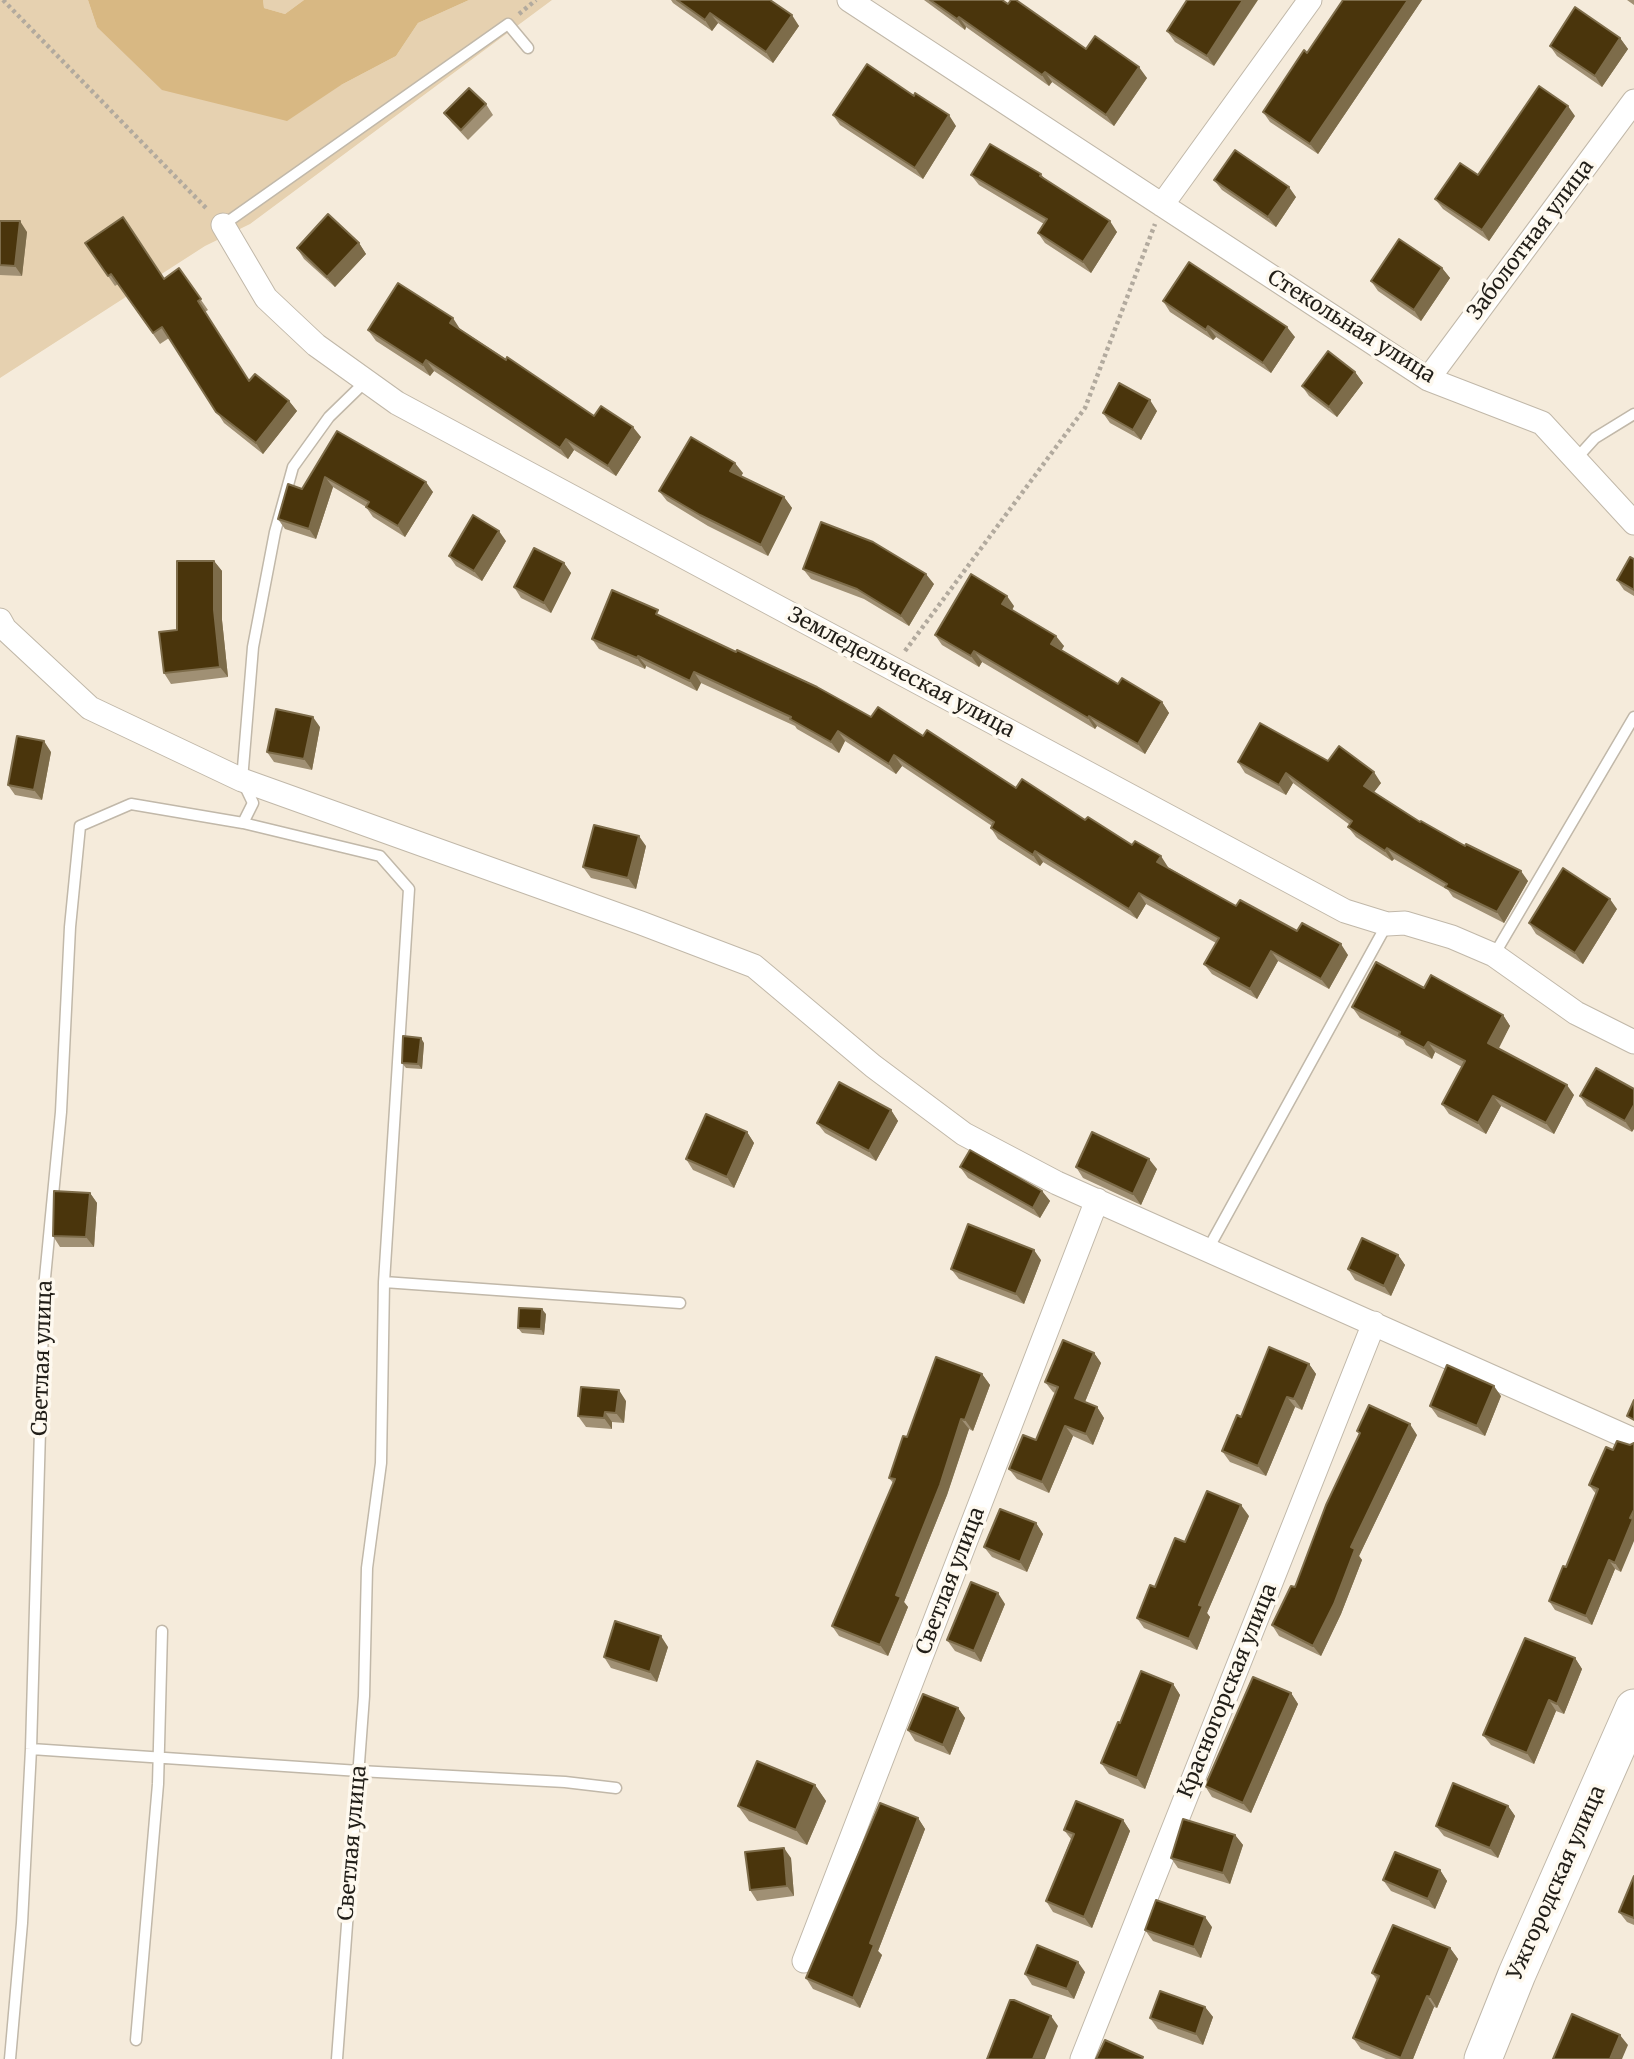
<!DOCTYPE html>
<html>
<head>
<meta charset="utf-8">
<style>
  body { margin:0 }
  canvas { display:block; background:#f5ebdb }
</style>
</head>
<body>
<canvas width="1634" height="2059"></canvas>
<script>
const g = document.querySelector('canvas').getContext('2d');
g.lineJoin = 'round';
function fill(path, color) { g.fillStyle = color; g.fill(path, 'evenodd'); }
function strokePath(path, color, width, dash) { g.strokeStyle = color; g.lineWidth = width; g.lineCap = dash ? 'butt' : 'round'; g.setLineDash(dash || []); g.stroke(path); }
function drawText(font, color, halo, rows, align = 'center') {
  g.font = font + ' Merriweather,serif'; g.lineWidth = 7; g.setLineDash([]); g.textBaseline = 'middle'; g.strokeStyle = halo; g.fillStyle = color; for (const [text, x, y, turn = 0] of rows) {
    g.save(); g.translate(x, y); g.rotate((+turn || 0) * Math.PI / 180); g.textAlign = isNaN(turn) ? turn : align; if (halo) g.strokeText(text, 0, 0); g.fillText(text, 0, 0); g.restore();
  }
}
fill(new Path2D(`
  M0,0H88L97,27L341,85L396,56L418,23L469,0H552L250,224L205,246L0,378Z
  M263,0H304L285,14L264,8Z`), '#e6d1b0');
fill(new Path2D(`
  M88,0H263L264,8L285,14L304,0H469L418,23L396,56L341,85L287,121L162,90L97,27Z`), '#d8b883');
const lane = new Path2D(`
  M223,225L508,24L528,48
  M1576,459L1595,438L1634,414
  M243,823L253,803L242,780L253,647L275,532L293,467L329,417L366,381
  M1494,955L1634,717
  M1208,1249L1387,924
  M384,1282L680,1303
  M31,1749L359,1771L565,1782L616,1788
  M136,2040L158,1784L162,1631
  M10,2059L22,1923L31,1749L44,1288L61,1112L70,927L80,826L131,804L243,823L380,856L409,889L384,1282L381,1463L367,1568L364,1696L337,2059`);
const street = new Path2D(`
  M849,0L1428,379L1542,423L1634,523
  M1162,205L1310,0
  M223,225L266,298L316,345L397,403L1345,911L1387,924L1405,923L1452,937L1494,955L1576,1013L1634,1042
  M1428,379L1634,101
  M0,620L5,629L90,708L242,780L641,923L754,966L873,1066L964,1134L1057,1183L1634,1440
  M804,1961L1097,1200
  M1082,2059L1374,1323`);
const primary = new Path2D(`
  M1483,2059L1517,1974L1634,1708`);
strokePath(lane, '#c1b8a9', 13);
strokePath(street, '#c1b8a9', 25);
strokePath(primary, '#c1b8a9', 39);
strokePath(new Path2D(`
  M3,0L208,210
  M519,14L536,0
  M905,651L1085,408L1155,224`), '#b2aa9e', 4.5, [3.5, 3.5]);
strokePath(lane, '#fff', 10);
strokePath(street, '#fff', 23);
strokePath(primary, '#fff', 37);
fill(new Path2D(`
  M671,0H770L799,26L773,63L718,23L712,31L673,3Z
  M924,0H1002L1086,49L1147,78L1114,126L1052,82L1049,86L966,27L965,30Z
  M1187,0L1214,66L1175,42L1167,31Z
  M1343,0H1422L1318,154L1270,122L1263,112L1307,53Z
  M1627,0H1634V5Z
  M1620,38L1628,49L1602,87L1557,56L1550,46Z
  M486,104L493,115L468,140L452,123L444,113Z
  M833,115L956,126L923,179L840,125Z
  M1575,116L1489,241L1443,209L1435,199L1478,175Z
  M1041,174L1044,178L1117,232L1091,273L1045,243L1038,233L1044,224L979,185L971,175Z
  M1214,180L1296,197L1276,227L1222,190Z
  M0,221L27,232L22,276L0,275Z
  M85,243L164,279L179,268L208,310L205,312L249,381L289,401L297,411L263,454L224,423L169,338L160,344L118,284L115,286Z
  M359,243L366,254L335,287L304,259L297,248Z
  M1442,268L1450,278L1421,321L1378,291L1371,281Z
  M1163,301L1295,337L1271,373L1216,337L1213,340L1170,312Z
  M460,329L594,416L641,437L616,476L574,450L568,459L434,371L430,376L376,341L368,330Z
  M1355,372L1363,383L1337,417L1309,396L1302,386Z
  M1157,411L1141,440L1110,423L1103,413Z
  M337,431L433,492L405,537L373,517L366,507L333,487L316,539L285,529L278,519L302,489Z
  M743,473L741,476L784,497L792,508L768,556L708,526L667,501L659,491Z
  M506,541L482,581L456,566L449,556Z
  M1634,559V596L1624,590L1617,580Z
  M214,561L222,571V620L228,677L171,684L164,673L177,630Z
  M564,563L571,573L551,613L521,598L514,587Z
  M803,569L934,584L909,626L864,599L811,579Z
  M1014,606L1012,610L1064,646L1061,650L1118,684L1162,702L1169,713L1145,754L1097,726L1095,729L982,662L979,667L942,645L935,635Z
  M662,617L871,717L923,736L1016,788L1085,820L1236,906L1297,931L1348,955L1329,989L1278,961L1257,999L1212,974L1204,964L1216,943L1146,904L1137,919L1043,862L1040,866L998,839L991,828L992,826L902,766L896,774L845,741L839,753L797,729L795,726L701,683L697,691L646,666L645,669L599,649L592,639Z
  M320,727L312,770L274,762L267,752Z
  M51,752L42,800L15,795L8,785Z
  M1328,761L1381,783L1374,792L1420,822L1528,881L1504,923L1453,897L1448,890L1394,859L1392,861L1356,837L1348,827L1350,825L1293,783L1286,795L1245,773L1238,762Z
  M646,846L636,889L591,878L583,867Z
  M1617,909L1583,964L1536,934L1529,923Z
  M1424,988L1503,1015L1510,1026L1498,1048L1574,1095L1554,1134L1501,1106L1486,1134L1449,1114L1442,1104L1462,1067L1435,1052L1432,1059L1406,1045L1403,1040L1360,1018L1352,1007Z
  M424,1043L422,1069L406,1068L402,1063Z
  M1596,1068L1632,1132L1587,1106L1580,1096Z
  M891,1110L898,1121L876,1161L825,1133L817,1123Z
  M747,1132L754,1143L734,1188L693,1170L686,1159Z
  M960,1167L1042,1191L1050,1201L1040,1218L968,1178Z
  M1076,1167L1157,1169L1141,1205L1083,1178Z
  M90,1193L97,1203L94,1247H60L53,1236Z
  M1398,1255L1405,1265L1391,1296L1355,1280L1348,1269Z
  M1041,1260L1024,1304L959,1279L951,1269Z
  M546,1314L544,1335L522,1333L518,1328Z
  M1094,1353L1101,1363L1085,1402L1097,1407L1104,1418L1093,1445L1073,1436L1049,1493L1017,1479L1009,1469L1036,1440L1055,1393L1053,1392L1045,1382Z
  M1309,1364L1316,1374L1302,1410L1295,1407L1266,1476L1230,1462L1222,1451L1241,1417Z
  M982,1374L990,1385L973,1431L969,1429L947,1495L904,1602L908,1607L888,1656L839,1636L832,1626L893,1483L889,1478Z
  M1501,1396L1485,1436L1438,1417L1430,1406Z
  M626,1401L624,1423L612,1422V1429L586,1427L578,1416Z
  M1357,1431L1417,1435L1359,1556L1362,1560L1341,1614L1321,1656L1279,1636L1272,1625L1295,1587L1360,1435Z
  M1630,1445L1621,1572L1615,1569L1592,1625L1555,1610L1549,1601L1566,1567L1596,1494L1589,1485L1613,1450Z
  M1249,1516L1207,1613L1210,1617L1197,1650L1144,1628L1137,1618L1155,1587L1185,1542Z
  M1036,1523L1043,1534L1027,1572L992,1557L984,1547Z
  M1005,1604L981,1662L955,1651L947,1640Z
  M668,1647L657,1682L611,1668L604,1657Z
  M1575,1658L1582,1669L1564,1714L1556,1711L1534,1764L1491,1745L1483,1735Z
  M1173,1684L1180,1695L1145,1789L1109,1774L1101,1763L1120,1723Z
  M1291,1693L1298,1704L1251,1813L1212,1797L1205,1786Z
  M958,1708L965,1718L950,1755L915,1741L908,1730Z
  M815,1785L826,1801L807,1845L749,1821L738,1806Z
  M1508,1806L1515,1816L1498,1858L1444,1836L1436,1826Z
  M918,1818L925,1829L878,1951L882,1955L860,2008L813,1989L806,1978Z
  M1123,1820L1130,1831L1092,1928L1053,1912L1046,1901L1071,1839L1064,1830Z
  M1235,1835L1243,1845L1230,1884L1178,1868L1171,1858Z
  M791,1858L794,1896L757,1901L750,1890Z
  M1440,1870L1447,1881L1435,1909L1391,1891L1383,1880Z
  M1634,1876V1925L1627,1922L1619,1912Z
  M1212,1927L1201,1958L1153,1941L1145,1930Z
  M1450,1948L1458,1959L1437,2008L1434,2007L1413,2059H1386L1361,2049L1353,2038L1377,1980L1372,1973Z
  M1085,1972L1074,1999L1032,1985L1025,1974Z
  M1205,2007L1213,2017L1203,2045L1158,2029L1150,2018Z`), '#a09074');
fill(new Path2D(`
  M1243,0H1258L1214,66L1207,56Z
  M1408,0H1422L1318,154L1310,144Z
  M710,13L718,23L712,31L705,20Z
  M792,15L799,26L773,63L766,52Z
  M959,17L966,27L965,30L957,19Z
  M1620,38L1628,49L1602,87L1595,76Z
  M1139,67L1147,78L1114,126L1106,115Z
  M1045,72L1052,82L1049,86L1042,75Z
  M1568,106L1575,116L1489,241L1482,230Z
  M949,115L956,126L923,179L915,168Z
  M1289,187L1296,197L1276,227L1268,217Z
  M20,221L27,232L22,276L15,266Z
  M1110,221L1117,232L1091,273L1083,262Z
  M359,243L366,254L335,287L327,277Z
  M1442,268L1450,278L1421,321L1414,310Z
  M453,318L460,329L457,334L450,323Z
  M1208,326L1216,337L1213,340L1206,330Z
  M1287,327L1295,337L1271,373L1263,363Z
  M426,360L434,371L430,376L423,365Z
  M1355,372L1363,383L1337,417L1329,407Z
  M1150,400L1157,411L1141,440L1133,430Z
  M289,401L297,411L263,454L256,443Z
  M633,427L641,437L616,476L608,466Z
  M566,439L574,450L568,459L560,448Z
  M735,463L743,473L738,482L730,471Z
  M325,477L333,487L316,539L309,529Z
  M426,482L433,492L405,537L398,526Z
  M784,497L792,508L768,556L761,545Z
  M499,531L506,541L482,581L474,571Z
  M214,561L222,571V620L228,677L220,667L214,610Z
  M564,563L571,573L551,613L544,603Z
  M926,574L934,584L909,626L901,616Z
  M1007,596L1014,606L1010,614L1002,604Z
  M1056,636L1064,646L1059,655L1051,644Z
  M974,651L982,662L979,667L971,656Z
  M638,656L646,666L645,669L637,658Z
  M694,672L701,683L697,691L690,681Z
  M1162,702L1169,713L1145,754L1138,744Z
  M1089,716L1097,726L1095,729L1088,718Z
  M313,717L320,727L312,770L304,759Z
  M838,731L845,741L839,753L831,742Z
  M44,741L51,752L42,800L34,790Z
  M894,755L902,766L896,774L889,764Z
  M1374,772L1381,783L1371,796L1364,786Z
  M1286,773L1293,783L1286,795L1279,785Z
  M639,836L646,846L636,889L628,878Z
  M1387,848L1394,859L1392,861L1385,851Z
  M1035,851L1043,862L1040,866L1033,855Z
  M1161,856L1168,867L1165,872L1157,862Z
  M1521,871L1528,881L1504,923L1497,912Z
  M1139,893L1146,904L1137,919L1129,909Z
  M1610,899L1617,909L1583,964L1575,953Z
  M1341,944L1348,955L1329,989L1321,979Z
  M1271,951L1278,961L1257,999L1250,989Z
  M1503,1015L1510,1026L1496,1054L1488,1043Z
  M421,1038L424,1043L422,1069L418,1064Z
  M1428,1042L1435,1052L1432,1059L1424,1048Z
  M1567,1085L1574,1095L1554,1134L1546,1123Z
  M1493,1096L1501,1106L1486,1134L1478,1123Z
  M1634,1105V1129L1632,1132L1625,1121Z
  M891,1110L898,1121L876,1161L869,1151Z
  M747,1132L754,1143L734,1188L727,1177Z
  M1149,1159L1157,1169L1141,1205L1133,1194Z
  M1042,1191L1050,1201L1040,1218L1033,1208Z
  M90,1193L97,1203L94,1247L86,1237Z
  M1034,1250L1041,1260L1024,1304L1016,1294Z
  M1398,1255L1405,1265L1391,1296L1384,1286Z
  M542,1309L546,1314L544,1335L541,1329Z
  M1094,1353L1101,1363L1082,1409L1075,1398Z
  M1309,1364L1316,1374L1302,1410L1294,1399Z
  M982,1374L990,1385L973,1431L965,1420Z
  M1494,1386L1501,1396L1485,1436L1477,1426Z
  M619,1390L626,1401L624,1423L616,1413Z
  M1287,1397L1295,1407L1266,1476L1258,1466Z
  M1097,1407L1104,1418L1093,1445L1086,1434Z
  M605,1412L612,1422V1429L604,1418Z
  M961,1419L969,1429L947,1495L904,1602L908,1607L888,1656L880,1645L896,1595Z
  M1410,1424L1417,1435L1359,1556L1362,1560L1341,1614L1321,1656L1313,1646L1351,1547Z
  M1065,1426L1073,1436L1049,1493L1042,1482Z
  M1241,1505L1249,1516L1207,1613L1210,1617L1197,1650L1189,1639L1199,1605Z
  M1634,1510V1541L1621,1572L1615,1563Z
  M1036,1523L1043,1534L1027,1572L1020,1562Z
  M1609,1560L1615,1569L1592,1625L1586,1616Z
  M998,1593L1005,1604L981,1662L974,1651Z
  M661,1636L668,1647L657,1682L650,1672Z
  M1575,1658L1582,1669L1564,1714L1557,1704Z
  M1173,1684L1180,1695L1145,1789L1137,1778Z
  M1291,1693L1298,1704L1251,1813L1243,1803Z
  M1549,1700L1556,1711L1534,1764L1527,1753Z
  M958,1708L965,1718L950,1755L943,1745Z
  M815,1785L826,1801L807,1845L796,1830Z
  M1508,1806L1515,1816L1498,1858L1490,1848Z
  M918,1818L925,1829L878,1951L882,1955L860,2008L853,1998L870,1943Z
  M1123,1820L1130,1831L1092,1928L1084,1917Z
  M1235,1835L1243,1845L1230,1884L1223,1873Z
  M784,1848L791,1858L794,1896L787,1886Z
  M1440,1870L1447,1881L1435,1909L1428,1899Z
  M1205,1917L1212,1927L1201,1958L1194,1947Z
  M1450,1948L1458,1959L1437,2008L1430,1997Z
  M1078,1962L1085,1972L1074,1999L1067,1989Z
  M1427,1996L1434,2007L1413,2059H1402L1401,2058Z
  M1205,2007L1213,2017L1203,2045L1196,2034Z
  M1051,2016L1058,2026L1045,2059H1033Z
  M1620,2035L1628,2045L1622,2059H1610Z`), '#7d6c4a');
const building = new Path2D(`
  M677,0H770L792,15L766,52L710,13L705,20Z
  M930,0H1002L1008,4L1011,0H1016L1086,49L1095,36L1139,67L1106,115L1045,72L1042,75L959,17L957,19Z
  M1187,0H1243L1207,56L1167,31Z
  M1343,0H1408L1310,144L1263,112L1304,50L1307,53Z
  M1575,7L1620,38L1595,76L1550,46Z
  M867,64L914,96L915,93L949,115L915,168L833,115Z
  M1539,86L1568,106L1482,230L1435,199L1460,163L1478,175Z
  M469,88L486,104L461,130L444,113Z
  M990,144L1041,174L1040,176L1110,221L1083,262L1038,233L1047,219L971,175Z
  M1235,150L1289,187L1268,217L1214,180Z
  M328,214L359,243L327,277L297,248Z
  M123,217L164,279L179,268L201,299L198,301L249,381L255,374L289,401L256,443L216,412L162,327L153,333L111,274L108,276L85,243Z
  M0,221H20L15,266L0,265Z
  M1399,239L1442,268L1414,310L1371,281Z
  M1189,262L1287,327L1263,363L1208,326L1206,330L1163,301Z
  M398,283L453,318L450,323L506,360L507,357L594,416L601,406L633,427L608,466L566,439L560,448L426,360L423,365L368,330Z
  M1328,351L1355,372L1329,407L1302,386Z
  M1119,383L1150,400L1133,430L1103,413Z
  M337,431L426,482L398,526L366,507L369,502L325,477L309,529L278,519L288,484L302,489Z
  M691,437L735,463L730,471L784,497L761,545L700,515L659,491Z
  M473,515L499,531L474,571L449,556Z
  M821,522L873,542L926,574L901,616L857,589L803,569Z
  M534,548L564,563L544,603L514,587Z
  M1630,557L1634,559V590L1617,580Z
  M177,561H214V610L220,667L164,673L159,632L177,630Z
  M971,574L1007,596L1002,604L1056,636L1051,644L1118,684L1122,678L1162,702L1138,744L1089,716L1088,718L974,651L971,656L935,635Z
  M612,590L658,610L656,614L736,652L737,650L817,687L871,717L878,707L923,736L927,730L1016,788L1022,779L1085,820L1088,817L1132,845L1135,841L1161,856L1157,862L1236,906L1240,900L1297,931L1302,923L1341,944L1321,979L1271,951L1250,989L1204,964L1219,938L1139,893L1129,909L1035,851L1033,855L991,828L994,822L894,755L889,764L838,731L831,742L790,719L791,717L694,672L690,681L638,656L637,658L592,639Z
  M276,709L313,717L304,759L267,752Z
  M1260,723L1328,761L1339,746L1374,772L1364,786L1420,822L1421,821L1465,846L1466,844L1521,871L1497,912L1445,887L1447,884L1387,848L1385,851L1348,827L1352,821L1286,773L1279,785L1238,762Z
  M17,736L44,741L34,790L8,785Z
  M594,825L639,836L628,878L583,867Z
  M1563,868L1610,899L1575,953L1529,923Z
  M1376,962L1424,988L1431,975L1503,1015L1488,1043L1567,1085L1546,1123L1493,1096L1478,1123L1442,1104L1465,1061L1428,1042L1424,1048L1399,1035L1400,1032L1352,1007Z
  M403,1036L421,1038L418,1064L402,1063Z
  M1596,1068L1634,1089V1105L1625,1121L1580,1096Z
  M839,1082L891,1110L869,1151L817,1123Z
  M706,1114L747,1132L727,1177L686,1159Z
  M1092,1132L1149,1159L1133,1194L1076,1167Z
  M970,1150L1042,1191L1033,1208L960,1167Z
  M54,1191L90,1193L86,1237L53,1236Z
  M968,1224L1034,1250L1016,1294L951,1269Z
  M1362,1238L1398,1255L1384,1286L1348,1269Z
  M519,1308L542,1309L541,1329L518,1328Z
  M1063,1340L1094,1353L1075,1398L1097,1407L1086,1434L1065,1426L1042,1482L1009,1469L1023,1435L1036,1440L1058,1387L1045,1382Z
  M1269,1347L1309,1364L1294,1399L1287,1397L1258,1466L1222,1451L1237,1415L1241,1417Z
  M936,1357L982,1374L965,1420L961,1419L940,1485L896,1595L901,1597L880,1645L832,1626L895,1479L889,1478L903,1436L907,1437Z
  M1447,1365L1494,1386L1477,1426L1430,1406Z
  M581,1387L619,1390L616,1413L605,1412L604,1418L578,1416Z
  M1634,1400V1420L1627,1416Z
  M1369,1405L1410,1424L1351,1547L1355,1549L1334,1604L1313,1646L1272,1625L1291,1586L1295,1587L1326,1505L1360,1433L1357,1431Z
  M1617,1441L1630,1445L1634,1443V1510L1630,1518L1633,1519L1615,1563L1609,1560L1586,1616L1549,1601L1563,1566L1566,1567L1598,1489L1589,1485L1606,1447L1613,1450Z
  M1207,1491L1241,1505L1199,1605L1203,1606L1189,1639L1137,1618L1150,1585L1155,1587L1175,1538L1185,1542Z
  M1000,1509L1036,1523L1020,1562L984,1547Z
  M971,1582L998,1593L974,1651L947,1640Z
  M615,1621L661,1636L650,1672L604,1657Z
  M1525,1638L1575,1658L1557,1704L1549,1700L1527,1753L1483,1735Z
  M1141,1671L1173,1684L1137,1778L1101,1763L1118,1722L1120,1723Z
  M1253,1677L1291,1693L1243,1803L1205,1786Z
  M923,1694L958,1708L943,1745L908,1730Z
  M757,1761L815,1785L796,1830L738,1806Z
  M1453,1783L1508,1806L1490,1848L1436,1826Z
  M1076,1801L1123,1820L1084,1917L1046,1901L1074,1834L1064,1830Z
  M880,1803L918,1818L870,1943L874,1945L853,1998L806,1978Z
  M1183,1819L1235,1835L1223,1873L1171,1858Z
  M784,1848L787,1886L750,1890L745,1852Z
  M1395,1852L1440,1870L1428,1899L1383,1880Z
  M1634,1876V1918L1619,1912Z
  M1156,1900L1205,1917L1194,1947L1145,1930Z
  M1393,1925L1450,1948L1430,1997L1427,1996L1401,2058L1353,2038L1379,1976L1372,1973Z
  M1037,1945L1078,1962L1067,1989L1025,1974Z
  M1160,1991L1205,2007L1196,2034L1150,2018Z
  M1010,2000H1014L1051,2016L1033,2059H987Z
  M1572,2014L1620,2035L1610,2059H1553Z
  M1105,2040L1143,2057L1142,2059H1096Z`);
fill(building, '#4a350c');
strokePath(building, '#7d6c4a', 2);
drawText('21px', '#211e18', '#fef9ef', [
  ["Заболотная улица",1531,240,-53],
  ["Стекольная улица",1351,327,32],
  ["Земледельческая улица",901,673,28],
  ["Светлая улица",43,1358,-88],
  ["Светлая улица",951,1581,-69],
  ["Красногорская улица",1228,1691,-68],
  ["Светлая улица",353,1843,-85],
  ["Ужгородская улица",1557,1883,-66]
]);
</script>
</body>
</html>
